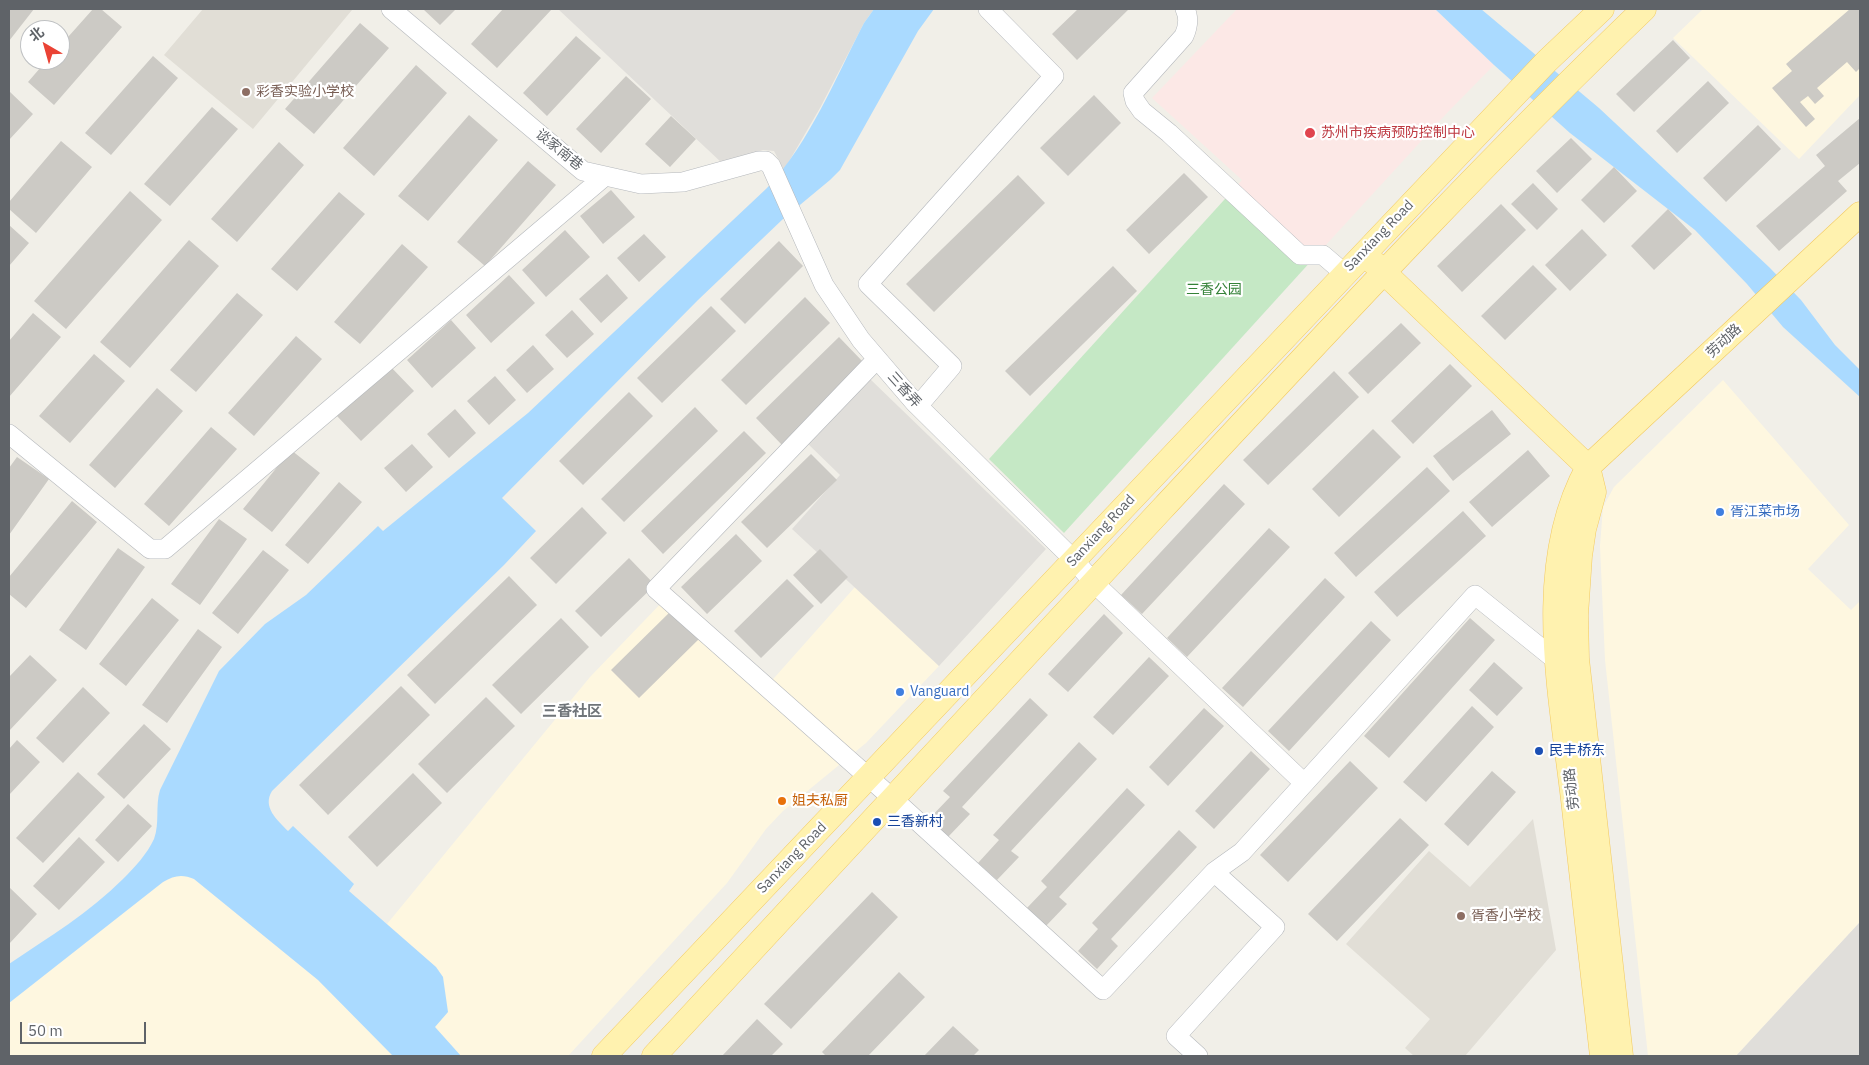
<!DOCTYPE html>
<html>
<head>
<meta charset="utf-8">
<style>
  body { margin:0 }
  #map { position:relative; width:1869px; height:1065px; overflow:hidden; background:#f1efe8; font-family:"IBM Plex Sans","Noto Sans SC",sans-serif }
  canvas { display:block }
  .frame { position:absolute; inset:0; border:10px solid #5f6368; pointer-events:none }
  .north { position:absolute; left:20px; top:20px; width:50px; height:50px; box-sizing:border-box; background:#fff; border:1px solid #bfc1c3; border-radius:50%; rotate:322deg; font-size:14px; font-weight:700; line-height:20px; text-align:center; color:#5f6368 }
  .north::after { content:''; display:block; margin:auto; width:18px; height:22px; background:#ea4335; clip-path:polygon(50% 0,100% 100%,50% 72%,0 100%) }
  .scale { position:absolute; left:20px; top:1022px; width:126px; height:22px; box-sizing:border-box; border:2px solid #5f6368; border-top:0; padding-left:6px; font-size:15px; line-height:18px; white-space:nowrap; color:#5f6368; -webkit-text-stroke:4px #fff; paint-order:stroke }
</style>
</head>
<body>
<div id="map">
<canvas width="1869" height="1065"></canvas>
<div class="frame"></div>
<div class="north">北</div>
<div class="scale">50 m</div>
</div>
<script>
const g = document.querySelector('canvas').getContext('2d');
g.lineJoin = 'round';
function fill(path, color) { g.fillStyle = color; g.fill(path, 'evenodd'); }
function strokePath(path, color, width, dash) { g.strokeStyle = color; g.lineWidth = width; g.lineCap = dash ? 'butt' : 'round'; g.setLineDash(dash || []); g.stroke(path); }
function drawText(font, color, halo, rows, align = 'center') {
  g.font = font + ' "IBM Plex Sans","Noto Sans SC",sans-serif'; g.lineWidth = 4.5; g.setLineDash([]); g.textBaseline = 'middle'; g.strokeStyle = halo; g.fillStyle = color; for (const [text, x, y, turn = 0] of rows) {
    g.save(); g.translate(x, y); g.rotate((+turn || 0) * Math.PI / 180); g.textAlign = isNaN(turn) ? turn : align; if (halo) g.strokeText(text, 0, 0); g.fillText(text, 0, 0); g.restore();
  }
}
fill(new Path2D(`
  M1703,9H1860V95L1799,159L1673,38Z
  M1723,380L1849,525L1808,569L1851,610L1860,601V922L1736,1056H1648L1605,660L1600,546L1603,507L1614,487Z
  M855,587L939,666L866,743L783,811L766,829L727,883L568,1056H461L435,1027L443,977L436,967L387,924L590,677L668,596L767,686Z
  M178,875H186L194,879L318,980L393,1056H9V1003L163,882Z`), '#fef7e0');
fill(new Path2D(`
  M558,9H874L864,23L820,108L784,170L774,151L763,150L723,164Z
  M869,378L1046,549L939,666L792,529L840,475L805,441Z
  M1860,922V1056H1736Z`), '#e0deda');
fill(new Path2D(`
  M203,9H351L352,10L253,129L164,55Z
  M1533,819L1556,950L1465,1056H1414L1405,1048L1430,1019L1346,944L1429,851L1470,887Z`), '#e1ded6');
fill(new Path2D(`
  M1237,9H1435L1494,65L1447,113L1313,259L1234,189L1242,180L1152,98Z`), '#fce8e6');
fill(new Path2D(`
  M1234,189L1313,259L1064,533L989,459Z`), '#c5e8c5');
fill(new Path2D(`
  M874,9H934L918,31L840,170L830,180L783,219L698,300L502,498L536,531L504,565L272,791C262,807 277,820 288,831L293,826L354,884L349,891L436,967L443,977L448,1012L435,1027L461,1056H393L318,980L194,879C183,874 174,875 163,882L9,1003V964C49,937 89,913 123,879C135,867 147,854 154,839C160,823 155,806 160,790L219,671L265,624L306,595L378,526L383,531L528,413L767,188C810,142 835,79 864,23Z
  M1435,9H1481L1599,108L1769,267L1801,300L1835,345L1860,370V397L1783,327L1747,284L1695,230L1570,133L1494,65Z`), '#aadaff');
fill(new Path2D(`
  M9,9H34L9,41Z
  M93,9H101L122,27L54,105L28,82L47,60H60V46Z
  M423,9H456L440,25Z
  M503,9H552L497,68L471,44Z
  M1078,9H1129L1077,60L1052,34Z
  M1850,9H1860V68L1856,72L1847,62L1817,88L1824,96L1815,104L1808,96L1800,102L1815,119L1806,127L1772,88L1792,71L1786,64Z
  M360,23L389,48L314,134L285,109Z
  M576,36L601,58L547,116L523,93Z
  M1673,40L1690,58L1634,112L1616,94Z
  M153,56L178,78L111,155L85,133Z
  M416,65L447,93L374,176L343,148Z
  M626,76L651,99L601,153L576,129Z
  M1708,81L1729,103L1677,153L1656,131Z
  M9,91L33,114L9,140Z
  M1094,95L1121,123L1068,176L1040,148Z
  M212,107L238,129L170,206L144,184Z
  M469,115L498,140L428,221L398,196Z
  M671,116L696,139L670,167L645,144Z
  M1860,118V163L1838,181L1847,191L1779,251L1756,226L1825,166L1816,155Z
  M1758,125L1781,149L1726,202L1703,178Z
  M1571,138L1592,159L1557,193L1536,171Z
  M61,141L92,167L36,233L9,209V202Z
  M279,142L304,165L237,242L211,219Z
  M528,161L556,185L485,266L457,242Z
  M1614,167L1637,191L1604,223L1581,200Z
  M1184,173L1208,197L1149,254L1126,230Z
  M1018,175L1045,203L934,312L906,284Z
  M1533,183L1558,209L1537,230L1511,204Z
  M611,190L635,217L603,244L580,216Z
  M130,191L162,220L66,329L34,301Z
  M339,192L365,214L297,291L271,269Z
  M1501,204L1526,230L1462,292L1437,266Z
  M1668,209L1692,234L1654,270L1631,246Z
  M9,225L29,243L9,266Z
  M1582,229L1607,255L1570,291L1545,265Z
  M565,230L590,257L546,297L522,270Z
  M644,234L666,257L639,282L617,258Z
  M189,240L219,266L130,368L100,342Z
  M779,241L803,266L745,324L720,299Z
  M402,244L428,267L360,344L334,322Z
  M1533,265L1557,289L1505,340L1481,316Z
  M1113,266L1137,291L1030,396L1005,371Z
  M607,274L628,298L601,323L579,299Z
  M509,275L535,303L491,343L466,315Z
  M237,293L263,315L196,392L170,370Z
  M805,297L830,323L746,405L721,380Z
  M711,306L736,331L662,403L637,378Z
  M572,310L594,334L567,358L545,335Z
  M33,313L61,337L9,397V341Z
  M451,320L476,348L432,388L407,360Z
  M1401,323L1421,343L1368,394L1348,373Z
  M296,336L322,359L254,436L228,413Z
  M839,337L865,364L782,445L756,418Z
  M533,345L554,369L527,393L506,370Z
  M94,354L125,381L70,443L39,416Z
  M1450,364L1472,386L1413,444L1391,421Z
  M389,365L414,391L361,441L336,415Z
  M1334,371L1359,397L1268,485L1243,460Z
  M495,376L516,400L489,425L467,401Z
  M157,388L183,411L115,488L89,465Z
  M629,392L653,416L583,485L559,461Z
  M695,407L718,431L624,522L601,499Z
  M455,409L476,433L449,458L427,434Z
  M1492,410L1511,434L1453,481L1433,456Z
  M211,427L237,449L169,526L144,504Z
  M1373,429L1401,457L1339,517L1312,489Z
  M744,431L766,453L663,554L641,531Z
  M412,444L433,467L406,492L384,468Z
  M291,450L320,473L272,532L243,509Z
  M1528,450L1550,476L1492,527L1469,502Z
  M811,454L837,480L767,548L741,522Z
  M17,457L49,479L9,535V468Z
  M1427,467L1450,491L1356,577L1334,553Z
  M339,482L362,502L308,564L285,545Z
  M1224,484L1245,504L1142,614L1121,595Z
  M72,501L97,522L26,608L9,594V577Z
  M582,507L607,533L556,584L530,558Z
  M1463,511L1486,536L1397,617L1374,592Z
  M219,519L247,539L200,605L171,584Z
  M1269,528L1290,547L1187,657L1167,638Z
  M736,534L762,561L707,614L681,587Z
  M118,548L145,567L86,650L59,630Z
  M820,549L848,577L821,604L793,575Z
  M263,550L289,570L238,634L212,613Z
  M629,558L655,585L601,637L575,611Z
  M509,576L537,605L435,704L407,675Z
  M1325,578L1345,597L1243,707L1222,688Z
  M787,579L814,606L761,658L734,631Z
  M152,598L179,620L126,686L99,664Z
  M672,610L700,638L639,698L611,670Z
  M1104,614L1123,633L1068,692L1048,674Z
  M561,618L589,647L521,714L492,685Z
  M1470,618L1495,640L1389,758L1364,736Z
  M1371,621L1391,640L1289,751L1268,731Z
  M198,629L222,647L167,723L142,705Z
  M30,655L57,680L9,731V677Z
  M1149,657L1169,676L1113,735L1093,717Z
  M1494,662L1523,688L1497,716L1469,690Z
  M401,686L430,715L328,815L299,785Z
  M83,687L110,713L63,763L36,738Z
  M486,697L515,726L447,793L418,764Z
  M1030,698L1048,715L962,807L970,814L948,837L929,819L950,797L943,791Z
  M1472,706L1494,727L1426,802L1403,782Z
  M1204,708L1224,726L1168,786L1149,767Z
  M144,724L171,749L124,799L97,774Z
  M17,740L40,762L9,795V749Z
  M1079,742L1097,759L1011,851L1019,857L997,880L978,863L999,840L993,835Z
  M1251,751L1270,769L1214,829L1195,811Z
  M1350,761L1378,788L1288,882L1260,855Z
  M1492,771L1516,792L1468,846L1444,824Z
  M78,772L105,797L43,863L16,838Z
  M413,773L442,803L377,867L348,837Z
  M1127,788L1145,805L1059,897L1067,904L1045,927L1026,909L1047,887L1041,881Z
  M128,804L152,826L118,862L95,840Z
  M1400,818L1429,845L1337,941L1308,914Z
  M1179,830L1197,847L1111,939L1118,946L1097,969L1078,951L1098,929L1092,923Z
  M79,837L105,862L59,910L33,886Z
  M9,887L37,914L9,944Z
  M872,892L898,917L791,1029L764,1004Z
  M899,972L925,997L868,1056H826L822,1052Z
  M757,1019L783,1044L771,1056H722Z
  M953,1026L979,1050L973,1056H924Z`), '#cccac5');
const minor = new Path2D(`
  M391,9L583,171L641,184L683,182L759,161H766L771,166L824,285L861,340L915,403L1074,560L1094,583L1304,783
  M1185,9C1189,17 1188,27 1184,36L1133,93L1135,101L1142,111L1169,133L1300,255H1323L1344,273
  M877,359L656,589L892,798L1103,990L1214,872L1242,852L1475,595L1557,661
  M918,406L952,366L868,284L1054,76L988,9
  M9,434L150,549H165L605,176
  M1198,1056L1176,1036L1275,927L1214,872`);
const major = new Path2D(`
  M1372,261L1588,467L1594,492L1584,529L1580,556L1576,615L1577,659L1621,1056
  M604,1056L1547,61L1602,9
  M654,1056C823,873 992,692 1162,509C1320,340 1477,169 1644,9
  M1602,1056C1593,974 1584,891 1574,808C1562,699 1532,568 1588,467L1860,214`);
strokePath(minor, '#b5b8bc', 20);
strokePath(major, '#f2c960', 25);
strokePath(minor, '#fff', 19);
strokePath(major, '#fff2af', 24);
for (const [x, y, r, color] of [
  [246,92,5,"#8d6e63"],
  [1310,133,6,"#e0444e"],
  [1720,512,5,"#3f7fe0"],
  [900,692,5,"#3f7fe0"],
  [1539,751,5,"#1a4fb4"],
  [782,801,5,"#e8710a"],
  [877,822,5,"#1a4fb4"],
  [1461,916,5,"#8d6e63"]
]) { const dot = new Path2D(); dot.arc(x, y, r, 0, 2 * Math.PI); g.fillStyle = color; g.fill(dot); strokePath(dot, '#fff', 2); }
drawText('14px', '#785e54', '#fff', [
  ["彩香实验小学校",256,92],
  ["胥香小学校",1471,916]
], 'left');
drawText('14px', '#be3a42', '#fff', [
  ["苏州市疾病预防控制中心",1321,133]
], 'left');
drawText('14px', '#5f6368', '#fff', [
  ["谈家南巷",559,150,39],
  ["Sanxiang Road",1379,236,-46],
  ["劳动路",1724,341,-43],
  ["三香弄",904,390,48],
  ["Sanxiang Road",1101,531,-47],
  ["劳动路",1572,789,-97],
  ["Sanxiang Road",792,858,-46]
]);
drawText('14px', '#348238', '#fff', [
  ["三香公园",1214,290]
]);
drawText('14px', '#366cbe', '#fff', [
  ["胥江菜市场",1730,512],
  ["Vanguard",910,692]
], 'left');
drawText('14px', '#164399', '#fff', [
  ["民丰桥东",1549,751],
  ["三香新村",887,822]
], 'left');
drawText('14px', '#c56008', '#fff', [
  ["姐夫私厨",792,801]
], 'left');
drawText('bold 15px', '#70757a', '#fff', [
  ["三香社区",572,712]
]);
</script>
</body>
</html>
